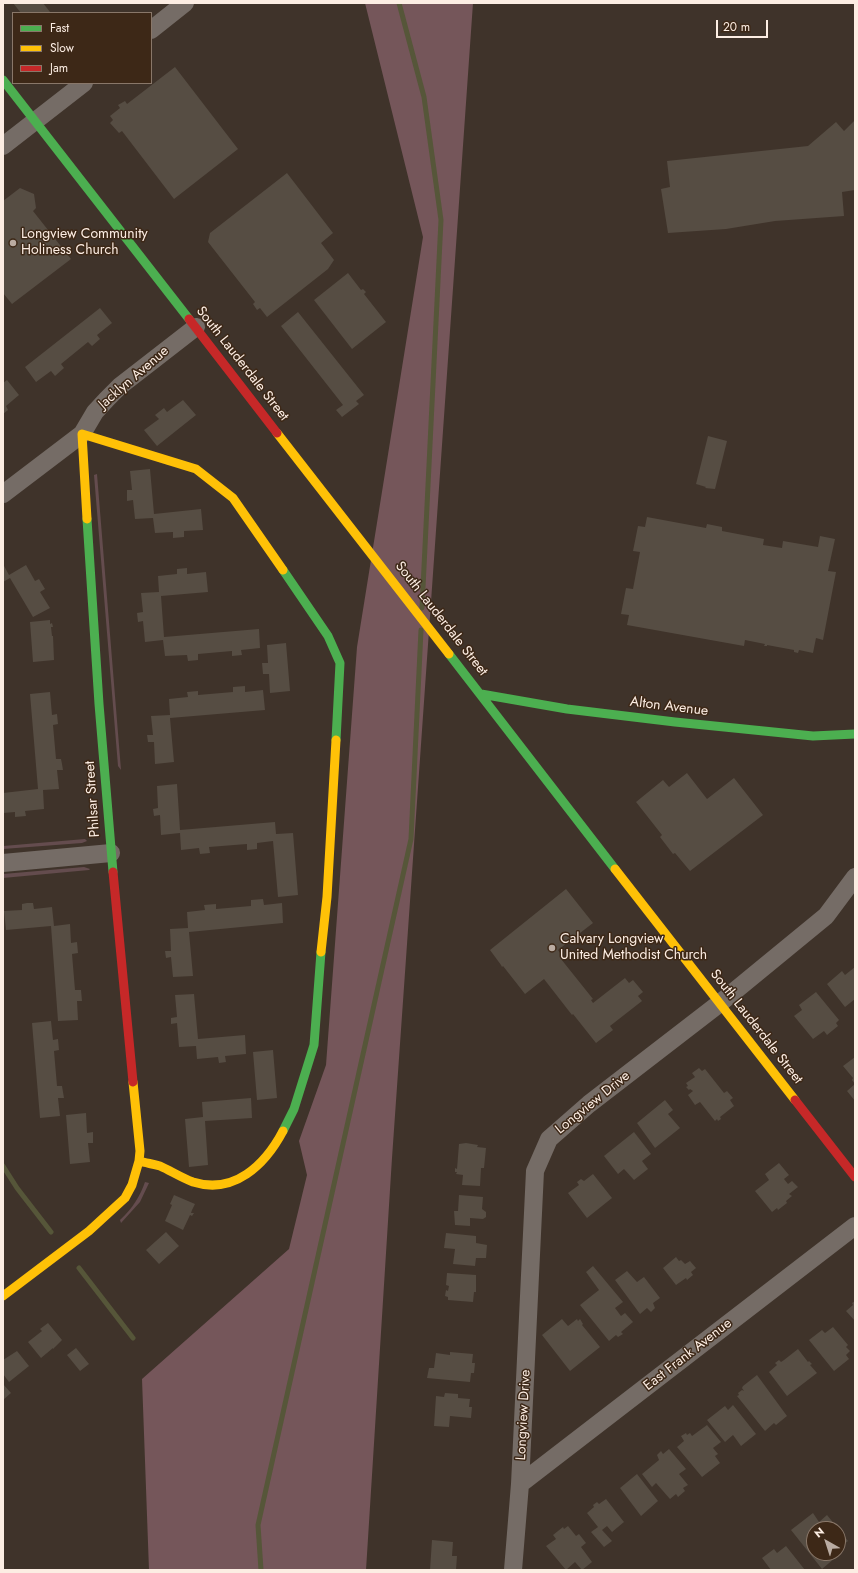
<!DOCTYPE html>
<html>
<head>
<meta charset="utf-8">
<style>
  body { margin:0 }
  #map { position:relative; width:858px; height:1573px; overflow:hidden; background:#3f332a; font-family:Jost,sans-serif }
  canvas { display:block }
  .frame { position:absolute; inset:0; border:4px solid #fcede3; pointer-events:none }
  .legend { position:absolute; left:12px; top:12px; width:140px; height:72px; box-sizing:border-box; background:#3d2817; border:1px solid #897769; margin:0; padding:5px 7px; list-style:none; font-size:12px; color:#fcede3 }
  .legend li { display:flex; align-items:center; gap:8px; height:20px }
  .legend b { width:20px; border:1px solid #897769 }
  .north { position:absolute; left:806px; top:1521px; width:40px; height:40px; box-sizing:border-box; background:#3d2817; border:1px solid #897769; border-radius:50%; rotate:321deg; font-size:11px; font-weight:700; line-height:16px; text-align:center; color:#fcede3 }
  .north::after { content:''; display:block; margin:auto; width:14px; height:18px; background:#baaca2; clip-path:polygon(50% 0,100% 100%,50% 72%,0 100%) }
  .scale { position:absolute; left:716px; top:20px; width:52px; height:18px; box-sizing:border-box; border:2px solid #fcede3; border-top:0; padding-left:5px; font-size:12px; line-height:14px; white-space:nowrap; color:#fcede3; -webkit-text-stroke:3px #3d2817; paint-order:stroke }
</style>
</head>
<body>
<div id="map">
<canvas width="858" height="1573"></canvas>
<div class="frame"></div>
<ul class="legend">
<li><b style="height:5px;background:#4caf50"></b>Fast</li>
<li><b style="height:5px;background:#ffc107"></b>Slow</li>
<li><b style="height:5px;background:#c62828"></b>Jam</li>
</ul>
<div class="north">N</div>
<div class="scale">20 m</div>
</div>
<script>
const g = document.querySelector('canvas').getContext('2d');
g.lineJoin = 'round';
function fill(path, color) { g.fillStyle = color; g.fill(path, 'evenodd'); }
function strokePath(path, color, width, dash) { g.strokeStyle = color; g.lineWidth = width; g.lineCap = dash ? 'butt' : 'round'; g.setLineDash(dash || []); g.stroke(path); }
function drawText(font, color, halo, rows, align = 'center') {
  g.font = font + ' Jost,sans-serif'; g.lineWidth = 3; g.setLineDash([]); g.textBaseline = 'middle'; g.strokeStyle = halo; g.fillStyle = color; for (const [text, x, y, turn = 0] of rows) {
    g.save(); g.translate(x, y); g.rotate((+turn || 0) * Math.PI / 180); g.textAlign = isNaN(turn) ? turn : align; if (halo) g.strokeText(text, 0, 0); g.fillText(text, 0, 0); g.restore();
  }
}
fill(new Path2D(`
  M97,474L121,770L118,766L94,475Z
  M85,839L87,841L82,843L3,849V846Z
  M84,867L90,869L89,870L3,878V874Z
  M145,1182L149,1183L140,1202L121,1223L120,1220C133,1208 140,1196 145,1182Z`), '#644c4e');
fill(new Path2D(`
  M365,3H473L392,1158L366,1570H149L142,1379L289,1249L307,1175L299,1141L326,1065L357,647L423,237Z`), '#75565a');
strokePath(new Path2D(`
  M399,3L424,97L441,220L422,608
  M3,1166L17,1188L51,1232
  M79,1268L133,1338
  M261,1570L258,1525L411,839L421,630`), '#565639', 5);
fill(new Path2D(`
  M13,3H43L50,12L21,13Z
  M175,67L238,149L174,199L122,131L119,133L110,123L113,120L110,116L120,108L118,105L125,101L127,104Z
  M855,120V190L842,192L844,216L775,221L726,229L668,233L661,189L670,187L667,161L808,146L836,122L844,131Z
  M287,173L333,233L321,243L334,260L328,269L267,317L260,308L257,310L253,304L255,302L208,242L210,233Z
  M20,188L34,194L36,208L33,211L71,259L12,304L3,293V201Z
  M348,273L361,290L363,289L366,292L364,294L386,322L352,349L314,300Z
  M100,308L112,323L97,335L100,339L92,346L88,342L61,364L64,368L55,376L51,371L36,382L25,367Z
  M298,312L364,395L356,401L359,404L342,417L336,410L343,405L281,326Z
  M7,380L19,395L6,406L8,410L3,414V383Z
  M183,400L196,415L157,446L144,430L159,419L155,415L164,408L167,412Z
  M708,436L727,441L715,489L705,488L706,487L696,484Z
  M150,469L154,514L201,509L203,530L184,531V537L173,538V532L155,533L153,518L135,519L133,500L127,501V490H132L130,471Z
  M647,517L706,528L707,524L722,527V531L764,539L763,545L782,548L783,541L818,547L820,536L835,539L828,571L836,572L823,640L816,638L813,653L799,650L798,653L794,652V650L767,645V646H764L765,644L745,640L744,646L627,625L629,615L621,614L626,588L633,589L640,552L633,551L638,526L645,527Z
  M3,564L9,575L26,565L35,581L39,579L45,589L40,592L50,608L33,617L10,578L3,582Z
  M187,568V574L206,572L208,592L161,596L164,637L259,629L260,648L241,650L242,655L232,656V651L198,654V660L188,661L187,655L165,656L163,640L145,642L143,621L138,622L137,613L143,612L141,593L159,592L158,576L177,574V569Z
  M50,620V624L52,623L53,627H51L52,636H53L54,660L33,662L30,622Z
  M286,643L290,691L270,693L269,674H263L262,663H268L267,645Z
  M245,686V692L263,690L265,710L170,718L174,762L155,764L154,742H148L147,735H153L151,716L170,715L169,699L188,697L187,692L198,691V695L233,692V687Z
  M50,692L52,715L57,714L58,724L53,725L56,759H61L62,764L63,770H57L59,789L43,790L44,809L25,811L26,816L15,817V812L3,813V793L38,789L30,694Z
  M687,773L707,799L734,778L763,815L690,871L675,853L673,854L660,837L662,835L636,802L663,780L669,787Z
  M177,784L180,830L275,822L276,834L293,833L298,895L278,897L273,841L257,843V849L247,850V844L209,847L210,853L200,854L199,848L181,850L180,833L161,835L160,815L154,816L153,809L158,808L157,786Z
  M566,889L593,923L558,950L563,957L561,959L593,999L591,1000L593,1003L625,978L629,983L633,980L643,992L638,996L642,1001L610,1026L613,1030L596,1043L573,1014L572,1015L544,979L525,994L503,966L502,967L501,965L490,950Z
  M263,899L264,905L282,903L283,923L189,932L193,976L173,977L171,957L166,958L165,951H171L170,929L188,928L187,912L205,910L204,905L216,904V909L251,906V900Z
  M27,903H33L34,909L52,907L54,926L70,924L71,943L77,942L78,953L72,954L75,990H81L82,1001H77L78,1020L58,1021L51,926L6,930L4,911L22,910V904Z
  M855,967V999L845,1007L827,984L842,971L845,975Z
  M816,992L839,1020L836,1023L838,1026L827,1035L824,1031L813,1039L794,1016L802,1010L799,1005Z
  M194,994L198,1039L245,1035L246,1054L225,1056L226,1062L219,1063L218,1057L197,1059L196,1046L179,1047L177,1023L171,1024V1018L177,1017L175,995Z
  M51,1021L53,1040L58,1039L59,1050L54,1051L57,1086H62L64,1098H58L60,1116L40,1118L32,1023Z
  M273,1050L277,1098L257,1100L253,1052Z
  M855,1057V1084L852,1080L853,1078L843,1066Z
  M699,1068L702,1071L705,1069L724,1093L727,1091L733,1098L730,1100L734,1106L720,1117L721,1119L718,1121L717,1119L715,1121L700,1102L695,1105L688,1095L693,1091L690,1089L689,1090L686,1087L688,1086L686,1083L695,1077L692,1073Z
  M855,1084V1101L847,1091Z
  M251,1098L252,1118L205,1121L208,1165L189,1167L185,1119L203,1117L202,1102Z
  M665,1100L673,1110L668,1114L680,1128L655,1148L637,1123Z
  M86,1113L87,1133L93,1132V1143H88L90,1162L70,1164L66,1115Z
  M634,1132L651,1154L642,1161L648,1169L634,1180L624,1169L618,1174L604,1156Z
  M466,1143L478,1145L477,1147L486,1148L484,1168H481L480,1186L462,1185L463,1175L456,1174L457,1172H455V1168L457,1169L459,1144Z
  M779,1163L789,1175L784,1179L788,1184L792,1181L798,1187L789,1194L792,1196L786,1201L787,1203L778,1210L777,1208L772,1212L755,1191L769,1180L765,1174Z
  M593,1174L612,1198L587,1218L568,1193L579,1185L577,1182L581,1179L584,1181Z
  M174,1195L195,1204L192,1210L191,1213H194L192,1216L190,1215L183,1230L165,1221L172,1205L170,1204Z
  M459,1195L483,1197L482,1209L486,1212V1217L483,1219L470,1218V1226L455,1225L454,1211H458Z
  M166,1232L179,1246L159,1264L146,1250Z
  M446,1233L476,1236V1243L487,1245L486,1258H476L475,1266L453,1264L455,1249L444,1248Z
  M676,1257L679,1261L681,1260L685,1264L690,1261L696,1268L691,1272L693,1275L687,1280L686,1278L676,1285L663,1268Z
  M593,1266L623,1302L615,1308L621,1316L625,1313L633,1322L621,1332L623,1334L618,1337L616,1335L609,1341L580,1305L599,1290L586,1272Z
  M627,1271L637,1282L644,1277L660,1298L653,1303L655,1308L651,1312L647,1308L640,1314L615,1280Z
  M447,1273L476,1275V1292H474L473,1302L448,1300V1297L445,1296L446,1290L448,1291L449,1286L446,1285Z
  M855,1301V1321L846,1311L853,1305L852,1303Z
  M562,1319L568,1326L577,1319L578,1321L580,1319L583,1324L582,1325L600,1347L570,1371L542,1335Z
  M48,1323L62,1340L53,1349V1348L41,1358L28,1342L42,1331L40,1329Z
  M833,1327L848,1345L846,1347L850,1351L846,1355L849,1359L834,1371L809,1340L822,1330L825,1333Z
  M76,1348L89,1364L80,1371L67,1355Z
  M798,1349L808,1362L809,1361L812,1364L810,1365L817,1373L787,1396L769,1372L777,1365L775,1363L779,1360L781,1362L784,1360Z
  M17,1351L29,1366L9,1382L3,1374V1360Z
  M450,1352L473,1354L472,1363H475L474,1373H471L470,1382L427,1378L429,1368H434L436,1353L450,1355Z
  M757,1375L787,1416L776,1425L774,1423L765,1431L737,1396L739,1395L738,1393L742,1390L744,1391L742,1388L743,1386Z
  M3,1384L11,1393L3,1400Z
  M445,1393L458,1394V1398L470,1399L469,1407H472L471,1418L450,1416L449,1427L434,1426L436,1396L444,1397Z
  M733,1405L756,1434L741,1446L733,1435L725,1442L707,1420L725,1406L728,1410Z
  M707,1425L721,1442L713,1448L718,1454L715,1456L720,1463L702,1477L677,1447L684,1441L681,1436L686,1433L687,1435L690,1433L692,1436Z
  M669,1449L686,1469L679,1474L688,1485L683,1488L685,1491L678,1497L676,1494L670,1499L656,1483L652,1487L642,1474L659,1460L657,1455L661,1451L663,1454Z
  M637,1474L658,1501L641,1516L620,1488Z
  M606,1499L624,1522L612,1532L607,1526L602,1530L612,1541L604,1547L591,1532L598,1527L587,1513L594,1507L593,1505L597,1502L599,1504Z
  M813,1513L819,1522L827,1515L848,1541L838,1549V1529H814V1553H833L831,1554L835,1558L822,1569L791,1530Z
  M568,1526L576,1536L579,1534L586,1543L581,1547L592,1562L582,1570L575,1562L566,1570L546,1546L556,1539L553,1535L563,1527L564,1529Z
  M432,1540L453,1542L452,1556H457L456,1570H430Z
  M786,1546L805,1570H771L762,1558L774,1549L777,1553Z`), '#564d43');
strokePath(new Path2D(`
  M151,30L185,3
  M3,146L84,83
  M3,494L82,434L95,412L107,399L120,386L196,327
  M3,863L111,853
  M520,1484L855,1226
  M513,1570L520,1484L535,1171L549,1139L589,1104L720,1003L826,916L855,877`), '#756c66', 18);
strokePath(new Path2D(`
  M3,80L189,319
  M87,519L99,704L113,872
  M283,570L328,636L340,663L336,740
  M449,654L615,869
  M481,694L567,709L675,722L813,736L855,734
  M283,1131L294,1109L314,1045L321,952`), '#4caf50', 9);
strokePath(new Path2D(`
  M277,433L449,654
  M87,519L82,434L196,469L233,498L283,570
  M615,869L795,1100
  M321,952L327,897L336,740
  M139,1161C146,1163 153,1164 160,1166C171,1171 182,1178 193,1182C234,1195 265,1165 283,1131
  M3,1296L89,1231L125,1198L132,1185L139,1161L140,1151L133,1082`), '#ffc107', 9);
strokePath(new Path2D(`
  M189,319L277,433
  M113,872L133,1082
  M795,1100L855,1177`), '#c62828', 9);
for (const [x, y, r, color] of [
  [13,243,4,"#baaca2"],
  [552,948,4,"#baaca2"]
]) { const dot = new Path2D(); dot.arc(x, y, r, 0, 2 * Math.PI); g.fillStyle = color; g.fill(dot); strokePath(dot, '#3d2817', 1.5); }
drawText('14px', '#fcede3', '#3d2817', [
  ["Longview Community",21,235],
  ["Holiness Church",21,251],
  ["Calvary Longview",560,940],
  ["United Methodist Church",560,956]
], 'left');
drawText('14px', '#fcede3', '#3d2817', [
  ["South Lauderdale Street",242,364,52],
  ["Jacklyn Avenue",134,378,-41],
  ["South Lauderdale Street",441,619,52],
  ["Alton Avenue",669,707,7],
  ["Philsar Street",93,799,-94],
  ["South Lauderdale Street",756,1027,52],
  ["Longview Drive",593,1103,-39],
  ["East Frank Avenue",688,1355,-38],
  ["Longview Drive",524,1415,-87]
]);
</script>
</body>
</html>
